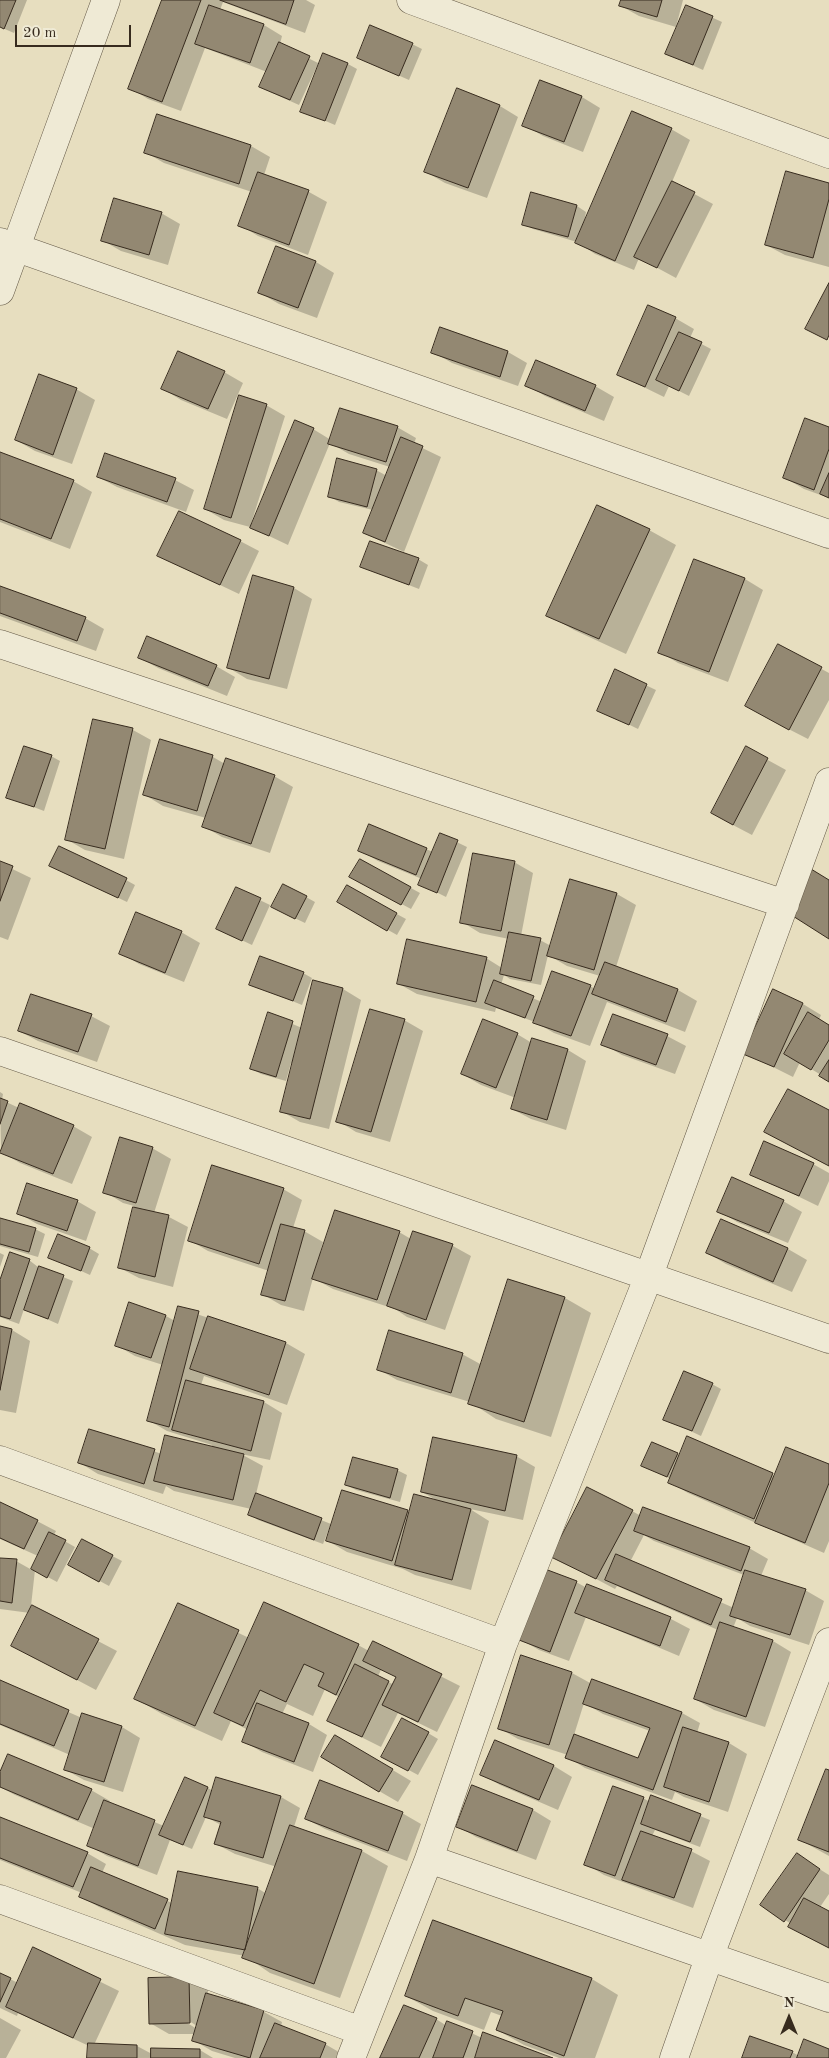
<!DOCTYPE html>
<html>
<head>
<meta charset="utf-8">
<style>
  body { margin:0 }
  #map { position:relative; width:829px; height:2058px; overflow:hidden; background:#e7debf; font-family:"Old Standard TT",serif }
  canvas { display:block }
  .north { position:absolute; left:764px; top:1993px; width:50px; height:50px; -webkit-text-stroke:4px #efead5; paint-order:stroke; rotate:0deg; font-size:14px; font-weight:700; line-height:20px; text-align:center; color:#372b1e }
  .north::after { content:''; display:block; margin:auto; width:18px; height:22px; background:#372b1e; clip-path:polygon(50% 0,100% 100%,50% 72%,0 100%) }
  .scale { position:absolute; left:15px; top:25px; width:116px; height:22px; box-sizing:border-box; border:2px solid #372b1e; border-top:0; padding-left:6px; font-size:15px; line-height:18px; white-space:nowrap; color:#372b1e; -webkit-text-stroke:4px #efead5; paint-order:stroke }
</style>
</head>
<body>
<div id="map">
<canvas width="829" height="2058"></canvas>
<div class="north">N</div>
<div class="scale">20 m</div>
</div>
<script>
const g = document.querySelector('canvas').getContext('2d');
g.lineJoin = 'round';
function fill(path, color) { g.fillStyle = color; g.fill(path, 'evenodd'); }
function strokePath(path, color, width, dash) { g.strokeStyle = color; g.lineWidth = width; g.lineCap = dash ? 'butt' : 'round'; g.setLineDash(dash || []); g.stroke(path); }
fill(new Path2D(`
  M0,0H27L14,33L0,27Z
  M163,0H306L315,5L305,33L223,2L220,10L264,25L282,36L280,44L320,64H348L357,69L335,125L302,111L320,64H318L299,105L270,92L267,72L205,48L181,111L148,99L130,88Z
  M622,0H683L676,27L639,16L621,6Z
  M687,6L722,22L703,70L667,54Z
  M412,44L422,49L409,80L359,58Z
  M541,81L582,97L600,108L583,152L543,136L524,125Z
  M500,106L518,117L487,198L445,183L426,172Z
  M157,115L251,146L270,157L264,175L309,192L327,202L308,255L258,236L240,225L252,192L164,163L145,152Z
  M671,129L690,140L672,182L713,204L676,278L639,258L634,270L595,254L577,242L533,229L523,224L532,193L577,206L586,212L584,224Z
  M829,185V267L785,255L766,245Z
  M161,213L180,224L168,265L121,251L102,240Z
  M276,248L316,262L334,273L317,318L279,304L260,293Z
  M675,318L694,329L690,338L711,349L689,396L669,386L664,397L619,375Z
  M441,329L508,352L527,363L518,386L452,363L433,352Z
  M224,372L243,383L227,419L181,400L163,389Z
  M527,385L595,386L614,397L604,421L545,396Z
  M76,389L95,400L72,464L35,451L16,440Z
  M266,405L285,416L251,524H253L313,429L331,440L397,427L416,438L414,444L441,457L404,552L364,533L373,510L339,502L329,496L376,470L387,476L390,467L349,454L330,443L288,545L250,527L224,520L205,509Z
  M829,429V498L804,489L785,478Z
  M0,453L73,481L92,492L70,549L0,522Z
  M98,477L175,480L194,490L186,512L117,487Z
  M649,530L676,545L626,654L574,630L548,615Z
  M240,541L259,551L239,594L159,556Z
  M418,559L428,565L419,589L362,567Z
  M694,561L745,579L763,590L728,682L678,663L660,652Z
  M0,587L85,618L104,629L96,651L0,616Z
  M294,588L312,599L287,689L247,679L229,668Z
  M779,646L829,673V700L808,739L765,717Z
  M140,658L216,666L235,677L227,696L158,668Z
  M616,671L656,690L638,729L599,710Z
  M133,730L151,740L124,859L85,850L66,839Z
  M161,741L213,757L225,764L274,776L293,787L270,853L222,837L203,826L206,818L163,806L145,795Z
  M746,748L786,770L752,835L731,824Z
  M51,756L60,761L44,811L7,797Z
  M440,834L467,847L446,897L420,884L422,879L378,861L359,850L426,849L433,852Z
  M360,860L420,893L411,909L360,882Z
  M514,862L533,873L521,936L540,940L551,946L571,881L617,894L636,905L616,967L678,990L697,1001L685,1032L607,1002L590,1046L554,1033L535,1022L496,1008L495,1012L417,994L399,984L486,958L502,968L509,939L480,933L462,922ZM548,955L567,966L600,976L595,989L590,986L542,1002L501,985L504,975L510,979L541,985Z
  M0,863L31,878L8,940L0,937Z
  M51,866L126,880L135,885L127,902Z
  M347,887L406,919L397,935L338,902Z
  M237,889L270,905L252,945L218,929Z
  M306,897L315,902L305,923L282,912Z
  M181,932L200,943L184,982L139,964L121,953Z
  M303,973L312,978L302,1005L250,984Z
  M343,989L361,1000L329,1129L300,1122L281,1111L293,1063H291L286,1081L261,1074L252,1069L269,1014L302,1028Z
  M803,1004L821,1015L819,1020L829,1026V1080L800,1062L793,1077L745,1053Z
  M91,1016L110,1026L97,1062L38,1041L19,1031Z
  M404,1020L423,1031L390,1142L356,1132L338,1121Z
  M517,1034L532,1043L533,1040L568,1050L586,1061L566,1130L531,1119L512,1109L516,1098L481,1085L462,1074Z
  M667,1036L686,1046L675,1074L622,1055L603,1044Z
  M0,1092L3,1094L2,1100L19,1108L73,1126L92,1137L72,1184L20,1163L1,1152Z
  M152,1148L171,1159L154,1213L169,1217L188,1227L173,1287L139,1278L120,1268L134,1206L123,1203L105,1192Z
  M813,1164L829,1173V1181L818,1206L752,1174Z
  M283,1189L302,1200L293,1228L304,1231L323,1242L320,1253L399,1232L411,1239L414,1232L453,1246L471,1256L445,1330L407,1317L395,1309L333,1289L313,1278L304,1311L281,1305L262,1294L269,1271L208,1251L189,1240Z
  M77,1201L96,1212L86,1241L37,1224L18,1213Z
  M783,1201L802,1212L788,1243L737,1222L719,1211Z
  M0,1219L35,1229L45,1234L38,1257L0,1246Z
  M722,1220L788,1249L807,1260L792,1292L726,1264L707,1253Z
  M89,1248L99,1254L90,1275L50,1257Z
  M0,1253L4,1255L0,1267Z
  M29,1260L38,1267L73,1281L58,1324L24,1309L19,1324L0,1317V1284Z
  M565,1298L591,1313L551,1437L496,1419L470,1402L397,1380L378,1369L462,1354L482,1365Z
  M178,1308L286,1343L305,1354L287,1405L204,1376L201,1385L264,1402L282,1413L270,1460L241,1454L263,1466L256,1494L331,1524L323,1544L258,1520L249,1514L251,1509L174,1491L166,1486L163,1494L98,1474L80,1463L90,1430L162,1454L211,1448L212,1445L167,1431L148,1420L163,1365L135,1356L116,1345L166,1316L175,1321Z
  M0,1328L12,1330L30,1341L16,1413L0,1410Z
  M712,1384L721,1389L701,1436L665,1419Z
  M677,1454L776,1476L829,1465V1541L824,1553L688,1493L669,1482L671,1479L642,1466Z
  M516,1456L535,1467L523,1520L470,1509L489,1521L471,1590L415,1575L403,1569L347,1552L328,1541L407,1511L410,1513L436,1500L422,1492Z
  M397,1470L407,1475L400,1502L356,1490L346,1485Z
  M0,1504L37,1521L56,1531L54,1535L75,1547L57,1582L35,1570L31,1606L117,1651L96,1690L13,1646L30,1613L0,1609V1559L16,1561L32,1570L38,1556L0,1539Z
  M632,1511L641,1516L749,1548L768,1559L761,1576L805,1590L824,1601L809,1645L750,1626L737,1618L733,1628L773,1641L791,1652L765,1727L714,1710L695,1699L718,1630L617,1586L615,1589L553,1556ZM644,1535L654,1541L744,1575L734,1608L630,1562Z
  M83,1541L122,1561L109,1586L70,1565Z
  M576,1582L587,1588V1586L671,1619L690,1629L679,1656L586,1617L569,1661L539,1650L520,1639Z
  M179,1604L249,1638L358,1645L369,1651L373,1642L460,1686L437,1732L398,1713L381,1747L329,1721L340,1698L325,1689L313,1716L287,1704L282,1714L309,1724L327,1735L313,1772L262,1752L243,1741L248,1730L231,1721L222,1741L162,1714L136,1699ZM381,1670L398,1678L394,1685L378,1676Z
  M572,1673L592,1684L682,1713L700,1723L697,1733L729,1743L747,1754L728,1812L684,1797L675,1792L672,1800L585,1768L567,1757L568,1755L518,1739L499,1728ZM584,1703L603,1714L650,1731L639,1760L574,1735Z
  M0,1682L82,1718L122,1727L140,1738L123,1792L84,1780L66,1770L70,1755L0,1725Z
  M428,1733L438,1739L418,1775L392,1761Z
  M336,1736L411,1781L398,1802L379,1791Z
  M496,1742L554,1766L572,1777L558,1810L500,1785L481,1774Z
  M829,1771V1856L800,1840Z
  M0,1775L91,1790L110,1801L109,1803L164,1826L208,1788L213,1791L217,1779L281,1797L300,1808L294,1827L362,1851L388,1866L340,1998L270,1973L245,1956L185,1945L99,1907L81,1897L82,1893L0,1860V1818L87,1853L106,1864L102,1873L172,1903L257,1888L267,1894L277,1867L235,1854L216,1844L221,1825L206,1817L192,1849L170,1840L157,1875L107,1856L89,1846L95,1829L15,1795L0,1787Z
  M472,1787L533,1810L551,1821L536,1860L476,1837L457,1826Z
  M652,1797L710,1820L700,1847L655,1830L652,1836L691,1851L710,1861L693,1908L604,1875L586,1864L643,1798L650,1802Z
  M402,1813L421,1824L407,1861L325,1829L306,1819Z
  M797,1855L829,1875V1894L820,1907L829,1912V1947L785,1920Z
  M434,1921L592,1979L618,1995L595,2058H559L524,2045L497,2030L502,2016L491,2012L484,2030L433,2011L406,1996Z
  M34,1949L119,1991L94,2045L137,2046L152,2054V2049L200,2050L213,2058H89V2046L18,2013L17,2016L0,2008V1974L18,1983Z
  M189,1978L208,1989V1995L264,2012L282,2022L281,2027L325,2044L344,2055L343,2058H235L212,2051L193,2040L195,2034H169L150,2023ZM186,2019L197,2026V2029L184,2021Z
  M0,2018L21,2030L6,2058H0Z
  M436,2019L447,2026L448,2022L482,2038L550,2058H382Z
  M829,2050V2058H744L792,2052L799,2056Z`), '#0003');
const building = new Path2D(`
  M0,0H16L4,29L0,27Z
  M162,0H201L162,102L128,89Z
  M220,0H294L286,24Z
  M621,0H662L657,17L619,6Z
  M209,5L264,24L250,63L195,44Z
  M686,5L713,16L693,65L665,54Z
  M370,25L413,43L399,76L357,58Z
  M279,42L310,56L290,100L259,87Z
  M323,53L348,63L325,121L300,112Z
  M540,80L582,96L564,142L522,126Z
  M457,88L500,105L468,188L424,172Z
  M632,111L672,128L615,261L575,243Z
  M157,114L251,145L239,184L144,153Z
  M786,171L829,183V199L813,258L765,245Z
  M258,172L309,190L289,245L238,226Z
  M672,181L695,192L657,268L634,257Z
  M531,192L577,205L568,237L522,225Z
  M114,198L162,212L149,255L101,241Z
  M276,246L316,261L298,308L258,293Z
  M829,283V335L827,340L805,329Z
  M648,305L676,317L645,387L617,375Z
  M440,327L508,351L500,377L431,353Z
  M679,332L702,342L679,391L656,380Z
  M178,351L225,371L208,409L161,389Z
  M536,360L596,385L585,411L525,386Z
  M39,374L77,388L53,455L15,440Z
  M239,395L267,404L231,518L204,509Z
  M340,408L398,426L386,462L328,444Z
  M805,418L829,427V449L814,490L783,478Z
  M295,420L314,428L269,536L250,528Z
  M401,437L423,446L385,542L363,533Z
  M0,452L74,480L51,539L0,519Z
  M105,453L176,478L167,502L97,477Z
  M337,458L377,469L367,507L328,497Z
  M829,473V498L820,494Z
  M597,505L650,529L599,639L546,616Z
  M179,511L241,540L220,585L157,556Z
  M370,541L419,558L409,585L360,567Z
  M694,559L745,578L709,672L658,653Z
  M253,575L294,587L269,679L227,668Z
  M0,586L86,617L77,641L0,613Z
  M147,636L217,665L208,686L138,658Z
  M778,644L822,667L789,730L745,706Z
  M615,669L647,684L629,725L597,711Z
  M93,719L133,728L105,849L65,840Z
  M160,739L213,755L197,811L143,795Z
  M24,746L52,755L34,807L6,798Z
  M746,746L768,758L733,825L711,813Z
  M226,758L275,775L251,844L202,827Z
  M369,824L427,848L416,875L358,851Z
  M440,833L458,840L437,893L418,885Z
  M59,846L127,878L118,898L49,866Z
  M473,853L515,861L501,931L460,923Z
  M360,859L411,887L401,905L349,877Z
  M0,861L13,866L0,901Z
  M811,869L829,880V939L785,911Z
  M570,879L617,893L594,970L547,956Z
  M283,884L307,896L295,919L271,907Z
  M347,885L397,913L387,931L337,902Z
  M236,887L261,898L242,941L216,929Z
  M136,912L182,931L165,973L119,954Z
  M509,932L541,938L531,981L500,974Z
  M407,939L487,957L476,1002L397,984Z
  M260,956L304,972L293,1001L249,985Z
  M605,962L678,989L666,1022L592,994Z
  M552,971L591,985L571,1036L533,1023Z
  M313,980L343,988L310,1119L280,1112Z
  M494,980L534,996L525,1018L485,1003Z
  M773,989L803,1003L774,1067L743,1054Z
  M31,994L92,1014L78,1052L18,1031Z
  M370,1009L405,1019L371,1132L336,1122Z
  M268,1012L293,1021L276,1077L250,1069Z
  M808,1012L829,1025V1040L811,1070L784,1054Z
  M613,1014L668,1034L656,1065L601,1045Z
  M483,1019L518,1033L496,1088L461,1074Z
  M532,1038L568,1049L547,1120L511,1109Z
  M829,1060V1082L819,1076Z
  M788,1089L829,1110V1166L764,1132Z
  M0,1098L8,1101L0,1124Z
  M20,1103L74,1125L53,1174L0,1153Z
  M120,1137L153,1147L136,1203L103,1193Z
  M764,1141L814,1163L799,1196L750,1175Z
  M212,1165L284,1188L259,1264L188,1241Z
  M732,1177L784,1200L769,1233L717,1212Z
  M27,1183L78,1200L67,1231L17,1214Z
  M133,1207L169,1215L155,1277L118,1268Z
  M335,1210L400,1231L377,1300L312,1279Z
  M0,1218L36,1228L29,1252L0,1244Z
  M721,1219L788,1248L773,1282L706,1253Z
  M281,1224L305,1230L285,1301L261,1295Z
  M413,1231L453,1244L426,1320L387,1306Z
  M58,1234L90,1247L81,1271L48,1258Z
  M10,1252L30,1259L10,1319L0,1316V1280Z
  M39,1266L64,1275L48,1319L24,1310Z
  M508,1279L565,1297L524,1422L468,1404Z
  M129,1302L166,1315L151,1358L115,1346Z
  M178,1306L199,1311L169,1427L147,1421Z
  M208,1316L286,1342L269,1395L190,1369Z
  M0,1326L12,1329L0,1390Z
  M389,1330L463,1353L451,1393L377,1370Z
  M684,1371L713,1383L692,1431L663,1420Z
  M186,1380L264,1401L251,1451L172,1430Z
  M89,1429L155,1449L144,1484L78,1463Z
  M165,1435L244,1454L233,1500L154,1481Z
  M687,1436L773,1473L754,1519L668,1483Z
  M433,1437L517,1455L505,1511L421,1492Z
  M652,1442L678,1453L667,1477L641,1466Z
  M786,1447L829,1464V1483L805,1543L755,1523Z
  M353,1457L398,1469L390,1498L345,1485Z
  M587,1487L633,1510L596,1579L551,1557Z
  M342,1490L408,1510L392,1561L326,1541Z
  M256,1493L322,1518L314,1540L248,1515Z
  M414,1494L471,1509L452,1580L395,1565Z
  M0,1502L38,1520L24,1549L0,1538Z
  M643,1507L750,1547L741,1571L634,1531Z
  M49,1532L66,1540L47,1578L31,1569Z
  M82,1539L113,1555L99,1582L68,1565Z
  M616,1554L722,1599L711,1625L605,1580Z
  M0,1558L17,1559L12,1603L0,1601Z
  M545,1569L577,1581L550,1652L519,1640Z
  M745,1570L806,1589L790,1635L730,1616Z
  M587,1584L671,1617L660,1646L575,1613Z
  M264,1602L359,1644L336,1695L318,1686L324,1673L304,1664L286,1702L260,1690L243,1726L214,1713Z
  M178,1603L239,1630L195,1726L134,1699Z
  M32,1605L99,1639L77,1680L11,1646Z
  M720,1622L773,1640L746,1717L694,1699Z
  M373,1641L442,1674L418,1722L382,1705L396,1677L363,1661Z
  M521,1655L572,1672L549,1745L498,1729Z
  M355,1664L389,1681L362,1737L327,1721Z
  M592,1679L682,1712L653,1790L565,1758L574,1734L638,1758L650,1728L583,1704Z
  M0,1680L69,1710L54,1746L0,1724Z
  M257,1703L309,1723L294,1762L242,1742Z
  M82,1713L122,1726L104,1782L64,1770Z
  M402,1718L429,1732L408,1771L381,1757Z
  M683,1727L729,1742L709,1802L664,1787Z
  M335,1735L393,1769L379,1792L321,1757Z
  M495,1740L554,1765L539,1800L480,1775Z
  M8,1754L92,1789L78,1820L0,1787V1772Z
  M826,1769L829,1770V1852L798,1840Z
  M185,1777L208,1787L183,1845L159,1835Z
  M216,1777L281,1796L263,1858L214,1844L221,1822L204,1817Z
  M320,1780L403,1812L388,1851L305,1819Z
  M472,1785L533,1809L517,1851L456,1827Z
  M613,1786L644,1797L615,1876L584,1865Z
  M651,1795L701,1814L690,1842L641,1824Z
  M104,1800L155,1820L138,1866L87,1846Z
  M0,1817L88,1852L73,1887L0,1858Z
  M290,1825L362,1850L314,1984L242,1958Z
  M641,1831L692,1849L674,1898L622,1880Z
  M797,1853L820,1869L784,1922L760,1905Z
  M91,1867L168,1899L155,1929L79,1897Z
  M178,1871L258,1887L245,1950L165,1934Z
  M804,1898L829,1911V1948L788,1927Z
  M433,1920L592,1978L564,2056L496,2030L503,2011L465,1998L458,2016L405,1996Z
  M33,1947L101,1979L73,2038L6,2007Z
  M0,1973L11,1978L0,2002Z
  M189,1977L190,2023L149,2024L148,1978Z
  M206,1993L264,2010L250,2058L192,2041Z
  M404,2005L437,2018L419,2058H380Z
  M447,2021L473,2031L463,2058H433Z
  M275,2023L326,2043L320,2058H260Z
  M483,2032L553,2058H475Z
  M750,2036L793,2051L790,2058H742Z
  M804,2039L829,2049V2058H797Z
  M88,2043L137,2045V2058H87Z
  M151,2048L200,2049V2058H151Z`);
fill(building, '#938872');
strokePath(building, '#372b1e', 1);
const minor = new Path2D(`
  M411,0L829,154
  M0,242L829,534
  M0,291L106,0
  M0,644L785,904
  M0,1051L829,1339
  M0,1460L503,1644
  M429,1859L829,1998
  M0,1899L361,2031
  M351,2058L429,1859L503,1644L648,1278L829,782
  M674,2058L710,1955L829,1642`);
strokePath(minor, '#635846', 29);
strokePath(minor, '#efead5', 28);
</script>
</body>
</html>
